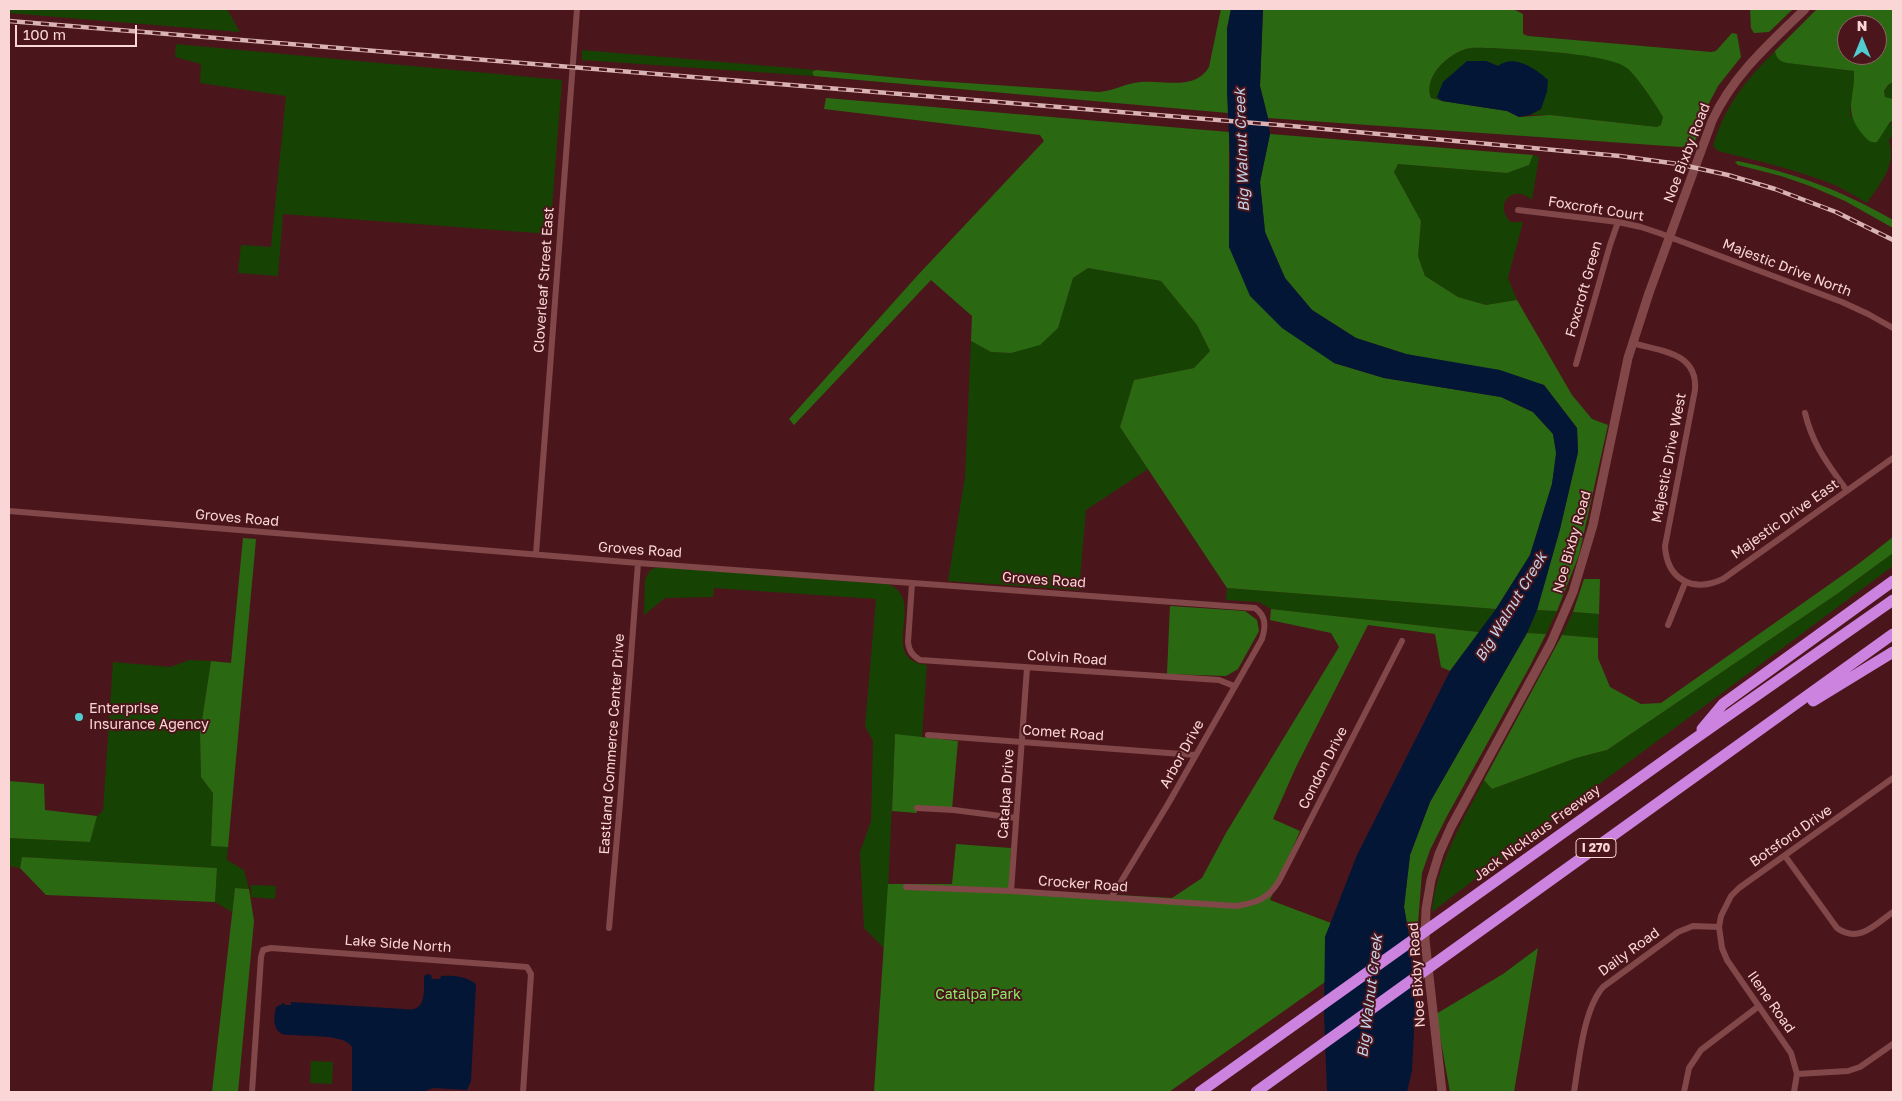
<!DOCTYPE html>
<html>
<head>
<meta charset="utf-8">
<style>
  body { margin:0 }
  #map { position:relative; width:1902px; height:1101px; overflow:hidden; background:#4b161b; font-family:"Golos Text",sans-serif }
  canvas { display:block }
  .frame { position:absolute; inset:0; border:10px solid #fad6d6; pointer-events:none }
  .north { position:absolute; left:1837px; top:15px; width:50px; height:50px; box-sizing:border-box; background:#4b161b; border:1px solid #916366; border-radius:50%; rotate:0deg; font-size:14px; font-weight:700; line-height:20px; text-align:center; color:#fad6d6 }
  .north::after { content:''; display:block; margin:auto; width:18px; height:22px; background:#51ccd1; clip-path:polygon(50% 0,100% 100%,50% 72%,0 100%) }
  .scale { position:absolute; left:15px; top:25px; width:122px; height:22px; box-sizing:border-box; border:2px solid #fad6d6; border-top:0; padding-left:6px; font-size:15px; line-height:18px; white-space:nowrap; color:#fad6d6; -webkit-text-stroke:4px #4b161b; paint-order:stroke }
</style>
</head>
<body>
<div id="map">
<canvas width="1902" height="1101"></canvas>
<div class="frame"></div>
<div class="north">N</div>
<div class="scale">100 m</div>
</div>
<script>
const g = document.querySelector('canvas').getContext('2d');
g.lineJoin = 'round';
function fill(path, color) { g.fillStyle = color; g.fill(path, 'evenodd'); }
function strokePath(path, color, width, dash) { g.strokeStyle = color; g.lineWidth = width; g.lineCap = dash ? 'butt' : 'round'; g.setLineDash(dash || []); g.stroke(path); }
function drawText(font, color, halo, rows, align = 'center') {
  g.font = font + ' "Golos Text",sans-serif'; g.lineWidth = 4; g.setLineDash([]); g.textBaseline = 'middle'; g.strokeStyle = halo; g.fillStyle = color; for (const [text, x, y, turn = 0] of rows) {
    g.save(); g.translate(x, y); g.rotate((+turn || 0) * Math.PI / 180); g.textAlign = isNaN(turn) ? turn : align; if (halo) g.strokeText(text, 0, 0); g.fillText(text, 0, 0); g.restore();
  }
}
fill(new Path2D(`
  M9,9H227L240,32L9,13Z
  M176,44L562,80L550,234L283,214L278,276L238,273L241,245L271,247L286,96L200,83L201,64L175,57Z
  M1487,48C1513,49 1609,53 1627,67C1636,75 1657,106 1663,117L1661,125L1657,127L1550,115H1530L1541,109L1498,66L1486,61L1437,97L1442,101L1431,98C1423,78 1446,56 1463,50C1470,47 1480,48 1487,48Z
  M582,50L815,70L812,72L814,76L582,60Z
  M1775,51C1776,59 1780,61 1787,63L1854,71L1853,98L1850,110L1851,117L1887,126L1893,121V134L1889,141C1897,165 1880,184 1867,203C1857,197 1847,191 1837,186C1799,170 1758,161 1718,151L1713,146C1725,105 1746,80 1775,51Z
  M1893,82V99L1884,97C1884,90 1887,85 1893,82Z
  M1533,155L1539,157L1532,200C1514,183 1492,204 1511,222H1523L1508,278L1517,300L1486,305L1458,297L1425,276L1418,256L1421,221L1394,172L1398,164L1507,173L1529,165Z
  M1088,268L1161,281L1197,325L1210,351L1194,368L1134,380L1120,427L1148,469L1086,510L1079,590L948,581L965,477L971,341L991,352L1011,353L1058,328L1073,278Z
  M1893,553V566L1598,785L1432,912C1436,865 1463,821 1484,780L1492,789L1576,758L1607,750L1837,594Z
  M660,567L887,584C925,597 885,648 915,662C919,664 923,664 927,665L922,737L895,735L888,892L1325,920L1315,938L874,1092L884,948L864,928L860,852L871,821L873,741L865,726L876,599L714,588L713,597L665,598L644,615L645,579L651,569Z
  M1227,588L1496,609L1479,632L1271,609L1259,602L1226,600Z
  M1537,610L1557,611L1546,634L1527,633Z
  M1573,612L1599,614L1598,638L1562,635Z
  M189,660L211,661L200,733L201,777L213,793L211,845L228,847L227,860L244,870L249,889L235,888L232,912L215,902L217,868L22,857L20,868L9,866V838L90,842L97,816L103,811L113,662L171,667Z
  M251,885L276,886L275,899L251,897Z
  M311,1061L333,1062L332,1084L310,1083Z`), '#164304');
fill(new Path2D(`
  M1221,9H1231L1227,29L1228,113L814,76L812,72L816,70L921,80L1099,92C1113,91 1127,83 1141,82C1164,80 1195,91 1209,67Z
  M1263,9H1513L1523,14V34L1528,36L1711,52L1716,51L1732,33L1737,34L1741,57L1718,86L1707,107L1695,142L1692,145L1681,147L1268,118L1260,86ZM1487,48C1514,49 1609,53 1627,68C1636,75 1657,106 1663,117L1661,125L1657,127L1550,115L1519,117L1507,111L1442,101L1431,98C1423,78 1446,56 1463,50C1470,47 1480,48 1487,48Z
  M1750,9H1793L1769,32L1754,33L1751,28Z
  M1817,9H1893V82L1888,85L1884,91L1885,97L1893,99V121L1890,122L1877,142C1870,143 1868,140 1864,136C1842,110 1855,101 1854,71L1787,63C1780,61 1776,59 1775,51ZM1847,25H1877V55H1847Z
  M826,98L1229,132V247L1334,363L1384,378L1501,397L1533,412L1553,434L1557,453L1552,484L1530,555L1496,609L1227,588L1120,427L1134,380L1194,368L1210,351L1197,325L1161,281L1088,268L1073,278L1058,328L1040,345L1011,353L991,352L971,341L972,316L931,280L794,425L789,419L917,276L1044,141L1040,135L824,109Z
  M1270,134L1533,155L1529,165L1507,173L1398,164L1394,172L1421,221L1418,256L1425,276L1458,297L1486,305L1517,300L1572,395L1592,419L1608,425L1579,555L1557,611L1537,610L1560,529L1578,452L1577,428L1544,385L1406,354L1356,338L1312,310L1285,278L1265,232L1260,182Z
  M1738,161C1797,174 1841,190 1893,220V228L1845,201L1810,186L1781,176L1738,165L1735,162Z
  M1893,537V553L1837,594L1607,750L1576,758L1492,789L1484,780L1562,635L1598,638V658L1610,687L1641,704L1661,703L1857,565Z
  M243,538L256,539L228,847L211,846L213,793L201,777L200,733L211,661L231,663Z
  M1584,579H1600L1599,614L1573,612Z
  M1170,606L1245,611L1257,620L1259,631L1238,669L1226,676L1167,674Z
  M1271,609L1479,632L1450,671L1441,667L1435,634L1368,625L1296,767L1273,819L1300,831L1270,900L1331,923L1325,937V982L1169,1092H874L888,884H952L956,844L1011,848L1009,889L1172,898L1202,878L1226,833L1339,647L1331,633L1270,620Z
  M1527,633L1546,634L1530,666L1447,816L1430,850L1422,873L1418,923L1408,929L1404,907L1410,855L1430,802Z
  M895,734L958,741L952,809L916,806L917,813L892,811Z
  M9,781L44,784L45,810L97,816L90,842L9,838Z
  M22,857L217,868L215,902L46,895L20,868Z
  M235,888L249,889L254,921L238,1092H212Z
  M1538,948L1514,1092H1450L1436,1014L1503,974Z`), '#2a6912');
fill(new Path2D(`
  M1231,9H1263L1260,86L1268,118L1270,134L1260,182L1265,232L1285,278L1312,310L1356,338L1406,354L1500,370L1544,385L1577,428L1578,452L1560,529L1537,610L1527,633L1430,802L1410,855L1404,907L1412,953L1415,1012L1412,1071L1407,1092H1327L1324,1014L1325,937L1357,855L1450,671L1496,609L1530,555L1552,484L1556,453L1553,434L1533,412L1501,397L1384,378L1334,363L1282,328L1250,296L1229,247L1230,157L1227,92V29Z
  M1467,61H1486L1498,66C1513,53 1537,69 1548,80L1547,92L1541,109L1530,115L1519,117L1507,111L1442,101L1437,97L1443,82Z
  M428,974L431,975L432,979H440L441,976C454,975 465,976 476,984L471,1081L467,1090L433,1088L423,1092H352V1047C343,1032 299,1038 282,1034C272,1028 274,1017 276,1007L284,1003L285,1005H291V1002L404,1009C426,1013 424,994 424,976Z`), '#041636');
strokePath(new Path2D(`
  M1518,210L1618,222L1641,227L1659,233L1842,302L1868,314L1893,328
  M1632,343C1660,351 1698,352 1695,390L1665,546C1667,580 1693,593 1723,579L1893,458
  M1576,364L1610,245L1618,222
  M1805,413C1813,446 1828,464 1847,491
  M9,511L638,563L1255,608C1266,616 1266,626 1262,639L1168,804L1111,898
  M536,554L577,9
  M912,583L908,642C909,651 912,655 920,660L1219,680L1234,686
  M1668,625L1685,583
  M928,735L1195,755
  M917,808L954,810L1016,818
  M1785,856L1837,928C1859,944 1876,924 1893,912
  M906,887L1011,891L1236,906C1256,903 1268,899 1279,881L1402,641
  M1011,891L1027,668
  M609,928L620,803L638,563
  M1797,1074L1848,1071L1860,1067L1893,1044
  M252,1092L261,957L263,950L271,948L527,967L531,974L523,1092
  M1574,1092C1579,1062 1583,1010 1603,987L1678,932L1693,926L1719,927
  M1684,1092L1689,1068L1701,1050L1759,1006
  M1794,1092L1797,1074L1791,1053L1727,960L1722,948L1719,927L1721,916L1731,896L1739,888L1893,778`), '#824849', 6);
strokePath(new Path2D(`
  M1442,1092L1425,940L1426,909L1431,880L1439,854L1451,827L1551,643L1573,592L1593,525L1628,358L1649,293L1712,121C1733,75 1770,43 1805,9`), '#824849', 9);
strokePath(new Path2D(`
  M1813,701L1893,652
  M1702,729L1723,704L1893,581
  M1200,1092L1693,740L1893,600
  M1256,1092L1893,634`), '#cc83e0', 11);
const rail = new Path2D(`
  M9,21L1291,126L1620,156L1678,164L1728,175L1775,189L1836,212L1893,240`);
strokePath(rail, '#d9b2b3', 4.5);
strokePath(rail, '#4b161b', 2.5, [8]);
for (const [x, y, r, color] of [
  [79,717,5,"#51ccd1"]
]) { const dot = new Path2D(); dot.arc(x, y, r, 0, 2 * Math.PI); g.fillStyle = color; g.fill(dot); strokePath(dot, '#4b161b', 2); }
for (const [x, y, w] of [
  [1596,848,40]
]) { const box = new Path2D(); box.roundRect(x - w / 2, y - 9.5, w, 19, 4); g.fillStyle = '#4b161b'; g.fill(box); strokePath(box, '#fad6d6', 1); }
drawText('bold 12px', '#fad6d6', null, [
  ["I 270",1596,848]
]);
drawText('14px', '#fad6d6', '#4b161b', [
  ["Noe Bixby Road",1687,153,-69],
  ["Foxcroft Court",1596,209,9],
  ["Majestic Drive North",1787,268,21],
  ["Cloverleaf Street East",544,280,-86],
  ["Foxcroft Green",1584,289,-74],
  ["Majestic Drive West",1669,458,-79],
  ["Groves Road",237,518,5],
  ["Majestic Drive East",1785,519,-35],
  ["Noe Bixby Road",1572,542,-74],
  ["Groves Road",640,550,4],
  ["Groves Road",1044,580,4],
  ["Colvin Road",1067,658,4],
  ["Comet Road",1063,733,4],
  ["Eastland Commerce Center Drive",612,744,-86],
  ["Arbor Drive",1182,754,-61],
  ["Condon Drive",1323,768,-63],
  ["Catalpa Drive",1006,794,-86],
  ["Jack Nicklaus Freeway",1537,833,-36],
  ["Botsford Drive",1791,836,-35],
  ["Crocker Road",1083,884,4],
  ["Lake Side North",398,944,4],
  ["Daily Road",1629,952,-36],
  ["Noe Bixby Road",1417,975,-94],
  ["Ilene Road",1771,1002,55]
]);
drawText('14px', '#fad6d6', '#4b161b', [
  ["Enterprise",89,709],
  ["Insurance Agency",89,725]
], 'left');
drawText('14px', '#88ee68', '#4b161b', [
  ["Catalpa Park",978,995]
]);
drawText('italic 15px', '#c2d2ec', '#4b161b', [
  ["Big Walnut Creek",1242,150,-92],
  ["Big Walnut Creek",1511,607,-59],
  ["Big Walnut Creek",1370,996,-83]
]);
</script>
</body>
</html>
